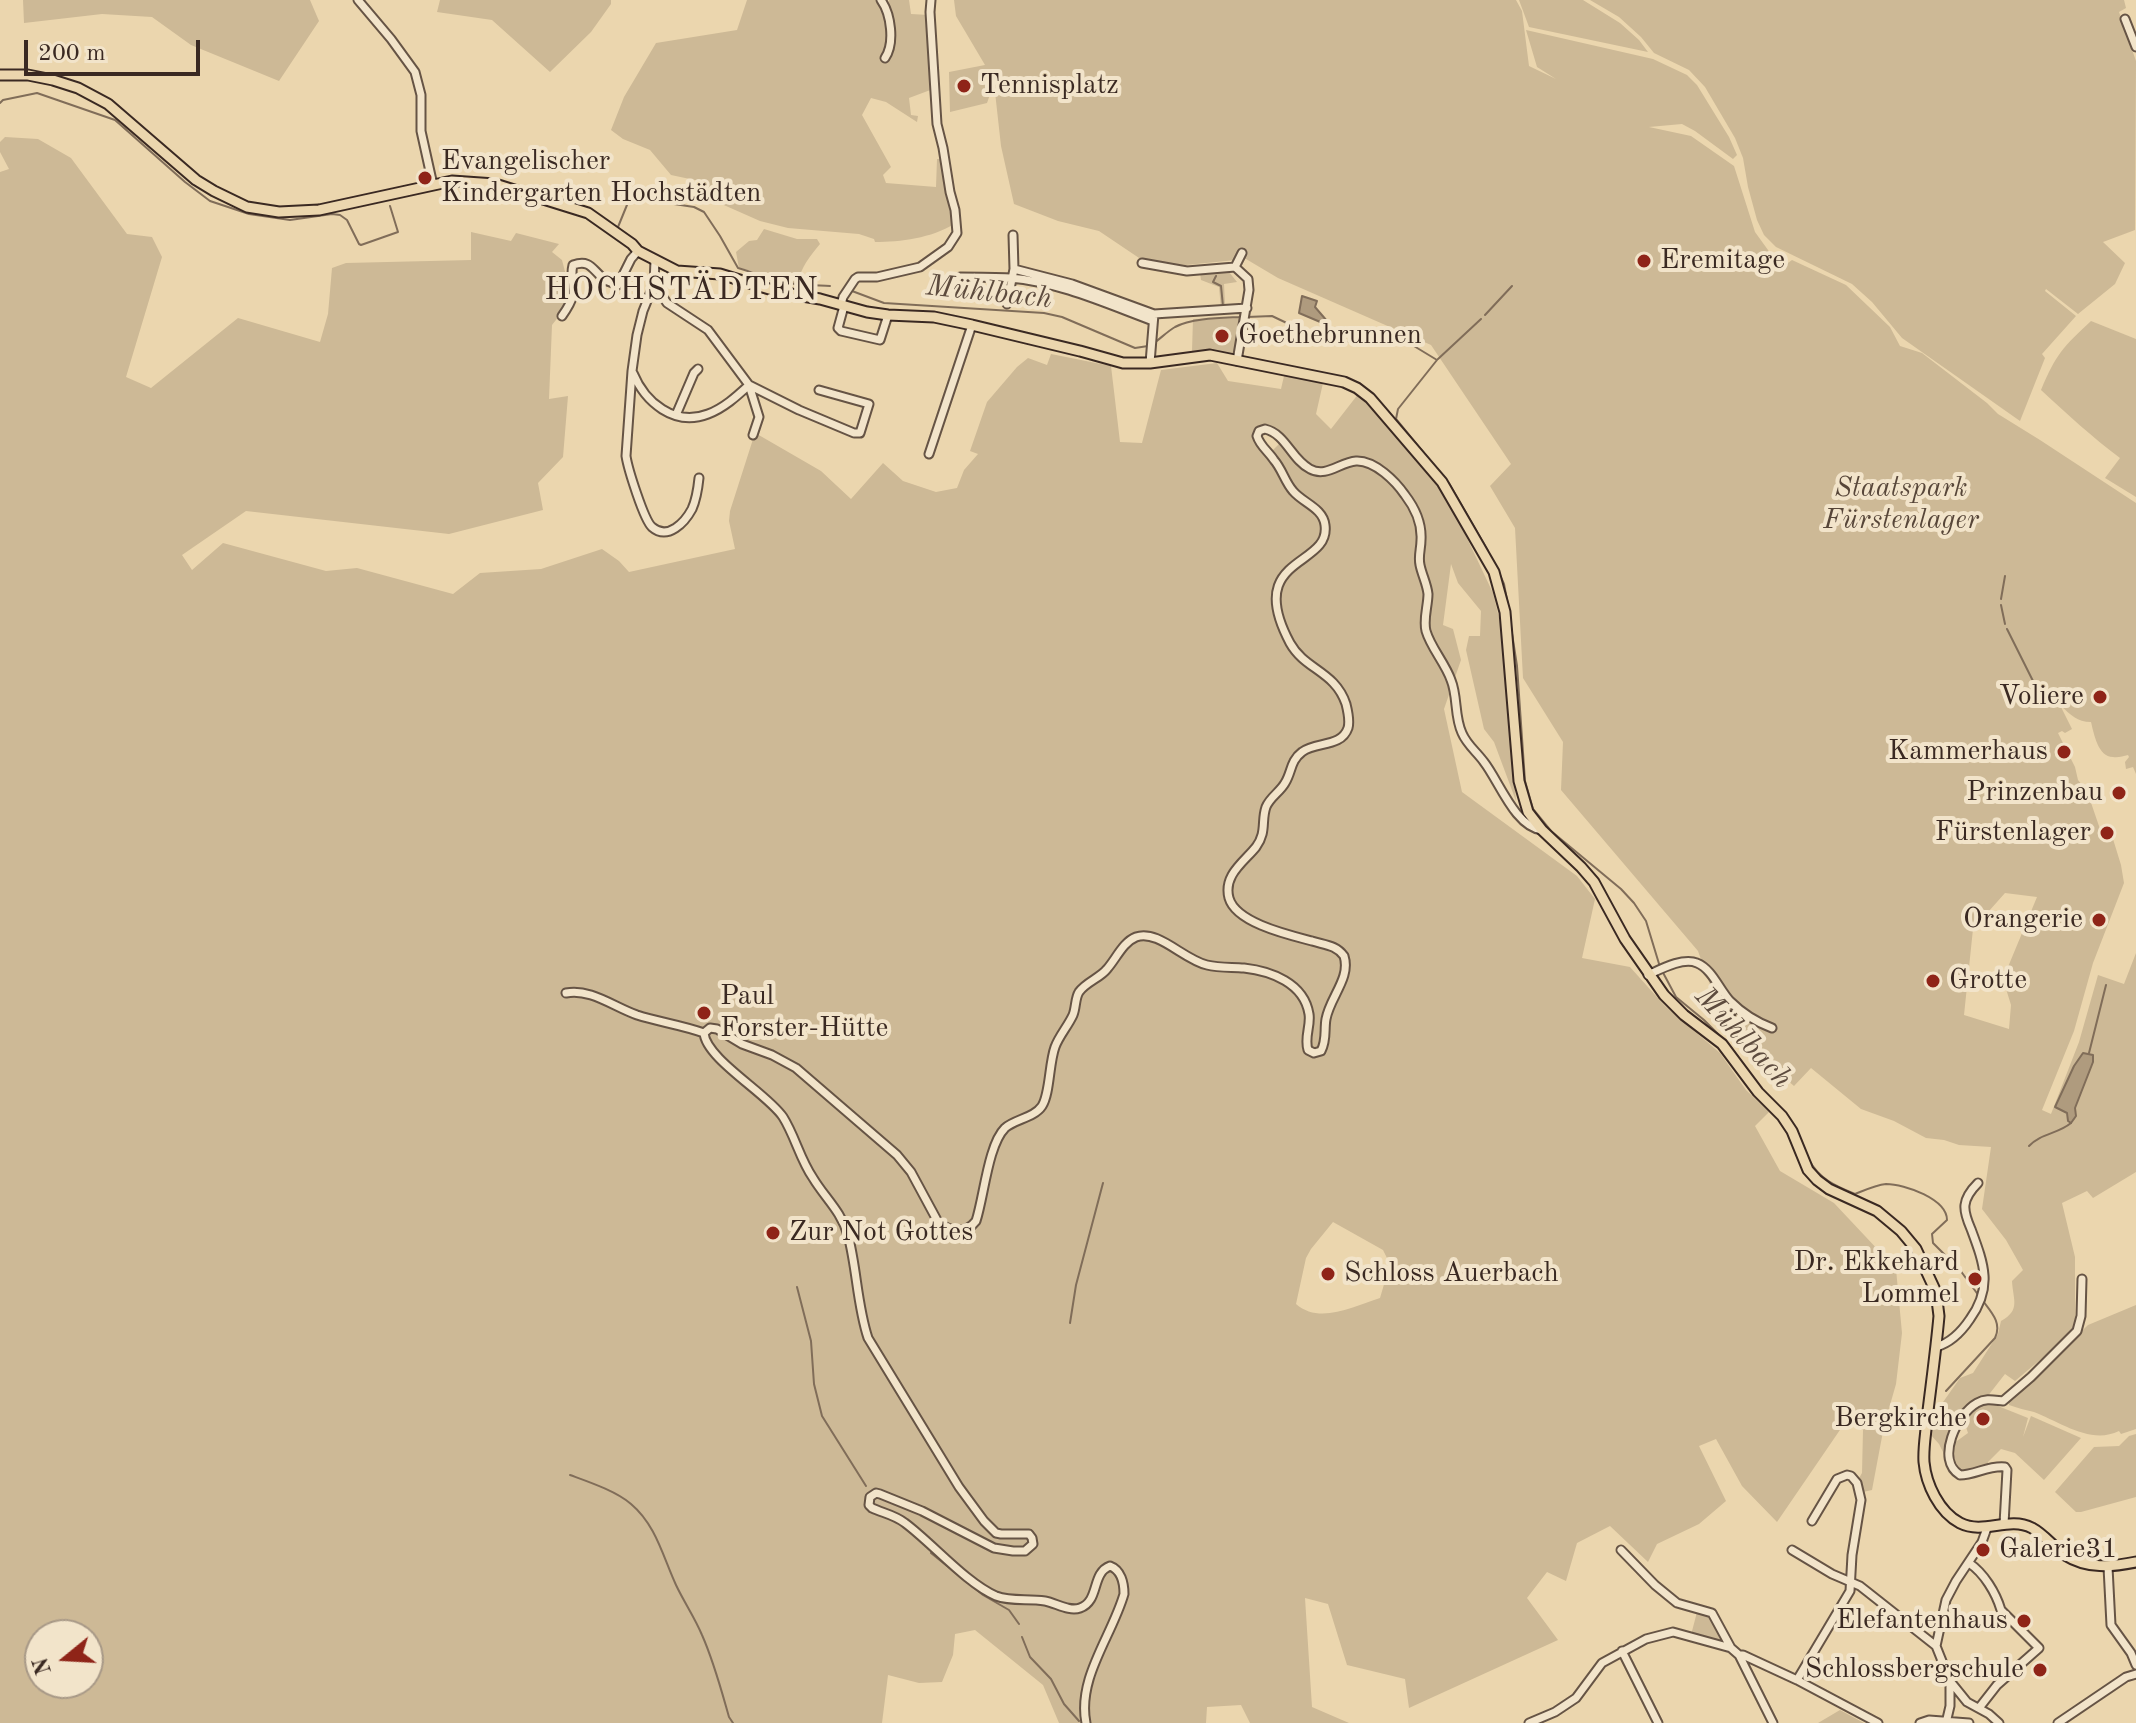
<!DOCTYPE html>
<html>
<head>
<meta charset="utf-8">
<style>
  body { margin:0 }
  #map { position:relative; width:2136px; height:1723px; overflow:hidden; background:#ebd6ae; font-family:"Old Standard TT",serif }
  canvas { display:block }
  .north { position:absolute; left:24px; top:1619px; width:80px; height:80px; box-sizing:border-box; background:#f2e4ca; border:2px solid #a89987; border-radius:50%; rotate:252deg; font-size:22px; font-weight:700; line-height:32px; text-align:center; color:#3a2922 }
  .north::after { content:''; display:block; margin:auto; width:28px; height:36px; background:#8f2418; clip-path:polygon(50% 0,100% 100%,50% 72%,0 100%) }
  .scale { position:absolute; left:24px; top:40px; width:176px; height:36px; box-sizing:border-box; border:4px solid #3a2922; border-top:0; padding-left:10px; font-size:24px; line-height:28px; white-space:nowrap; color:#3a2922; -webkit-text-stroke:6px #f2e4ca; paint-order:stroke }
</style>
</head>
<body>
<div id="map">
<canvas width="2136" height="1723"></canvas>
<div class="north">N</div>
<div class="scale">200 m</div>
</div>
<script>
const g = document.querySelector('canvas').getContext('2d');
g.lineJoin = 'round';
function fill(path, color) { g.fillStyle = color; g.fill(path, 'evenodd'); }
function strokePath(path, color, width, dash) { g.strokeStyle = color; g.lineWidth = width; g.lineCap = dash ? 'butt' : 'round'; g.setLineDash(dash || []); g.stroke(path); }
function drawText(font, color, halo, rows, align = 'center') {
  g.font = font + ' "Old Standard TT",serif'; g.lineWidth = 8; g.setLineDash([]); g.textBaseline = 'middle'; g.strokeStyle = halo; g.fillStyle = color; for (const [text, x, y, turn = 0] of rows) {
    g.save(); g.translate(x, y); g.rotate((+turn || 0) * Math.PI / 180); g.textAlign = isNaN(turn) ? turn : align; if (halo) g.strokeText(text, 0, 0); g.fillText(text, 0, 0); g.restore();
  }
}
fill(new Path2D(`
  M23,0H310L319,21L279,81L191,45L152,17L102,14L24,23Z
  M440,0H611V4L591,32L550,72L492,20L437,12Z
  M747,0H880L888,5L889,0H909L911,14L929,15L933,89L909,98L911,115L918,116L917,122L886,102L871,98L862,115L891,167L883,175L886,183L936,187L937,159H941L954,224C932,238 900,242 875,242L874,239L859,234L788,228L760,221L717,202L704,182L671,175L650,150L623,139L611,130L624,97L656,43L737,30Z
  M954,0H1516L1522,11L1529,66L1556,79L1537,67L1526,30L1653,59L1687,75L1697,85L1729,137L1737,155L1733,159L1695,131L1682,124L1649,127L1691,136L1734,166L1755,232L1781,268L1792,260L1846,285L1890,327L1900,346L1922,353L1987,403L1998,414L2040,440L2136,503V774L2133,767L2126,769L2125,762L2129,757L2128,755C2123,756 2118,758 2113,757C2098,757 2094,734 2091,722C2077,722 2071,715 2060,705L2072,729L2065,733L2062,731L2058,733L2075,767L2078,780L2087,791L2100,829L2109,826L2121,865L2124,883L2093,963L2074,1031L2042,1110L2051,1114L2079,1042L2098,975L2124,984L2136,953V1172L2093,1198L2087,1191L2062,1203L2075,1257V1317L2077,1328L2049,1355L2047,1354L2015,1381L2005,1374L1987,1397L1961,1414L1948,1433L1944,1454L1939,1444L1930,1434L1929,1422L1960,1378L1973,1373L1998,1334L2001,1321C2021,1310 2013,1300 2012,1281L2023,1270L2006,1240L1982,1209L1991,1147L1959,1145L1944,1140L1926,1138L1894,1121L1861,1109L1811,1068L1794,1086L1725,1027L1698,951L1561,790L1563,742L1523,678L1515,528L1490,486L1511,464L1431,345L1278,278L1246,259L1186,265L1145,262L1099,231L1058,221L1014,204L1001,146L994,83L987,103L950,112L949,72L985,65L956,16ZM2005,893L2037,897L2003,979L2011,1005L2009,1029L1964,1015L1973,929Z
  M1519,0H1583L1620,23L1639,40L1648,52L1529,27Z
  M1590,0H2124L2126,8L2119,12L2136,61L2135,230L2103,242L2125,263L2115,284L2078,314L2046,289L2045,291L2076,316L2042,354L2045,358L2020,421L1902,338L1872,302L1852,284L1776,247L1764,235L1757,220L1748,187L1743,158L1735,138L1705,87L1689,70L1654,53L1641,37L1619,17Z
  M5,137L38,139L71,158L127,234L152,237L162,257L126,377L151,388L238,318L320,342L328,314L332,268L346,263L471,260V232L511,241L516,233L559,244L552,252L562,260L571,295L567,306L552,325L549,399L568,396L563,457L538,483L543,510L449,534L246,511L182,555L192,570L223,543L326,571L357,568L453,594L480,573L541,569L602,549L619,561L629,572L735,549L729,521L730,511L754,436L757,434L821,471L851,499L883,463L903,481L936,492L957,488L964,470L978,454L970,451L987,402L1017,367L1028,358L1047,365L1051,354L1111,366L1120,442L1142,443L1161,370L1217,363L1228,381L1281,389L1284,376L1323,383L1316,414L1331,429L1359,393L1421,459L1456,515L1493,593L1502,630L1516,801L1494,742L1484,729L1466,650L1469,636H1480L1481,611L1458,583L1451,564L1443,625L1453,629L1461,660L1444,709L1462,792L1577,876L1595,899L1582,958L1630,967L1665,1006L1720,1053L1746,1090L1769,1112L1755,1126L1780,1171L1834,1203L1896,1269L1902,1333L1896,1384L1884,1426L1872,1490L1863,1492L1858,1480L1862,1473L1863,1430L1844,1424L1777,1522L1742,1486L1716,1439L1699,1446L1726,1501L1699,1524L1657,1544L1648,1562L1610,1526L1577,1543L1566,1581L1547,1572L1527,1598L1558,1640L1409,1708L1405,1679L1347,1665L1328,1604L1305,1598L1312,1707L1349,1723H1250L1241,1705L1207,1707L1206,1723H1059L1043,1685L975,1630L955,1634L953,1655L942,1682L919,1683L888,1675L882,1723H0V172L9,169L0,152V142ZM1275,430L1284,439L1267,456L1257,445L1254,435ZM1333,1222L1383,1250L1390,1264L1380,1298C1354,1306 1320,1325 1296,1304L1306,1258L1311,1249ZM40,1635H88V1683H40Z
  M764,229L797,239H817L820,244C810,256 801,267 798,283C785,283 770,281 758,275C751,271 747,269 739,268L736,252L749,241L757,240Z
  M1212,271L1229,272L1237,282L1224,284L1225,305L1221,309L1219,287L1201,280L1200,273Z
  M1242,318L1235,354L1204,350L1192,351L1193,319Z
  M2091,321L2136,339V497L2105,478L2120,458C2092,437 2067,414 2041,390C2056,354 2063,347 2091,321Z
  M2136,1305V1429L2121,1434L2119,1431C2091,1445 2060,1422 2034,1412C2026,1410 2017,1408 2009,1405V1402L2088,1325Z
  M1988,1402L2028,1418L2023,1437L2031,1416L2081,1438L2044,1480L2015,1453L2001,1449L1988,1462V1465C1962,1474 1952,1479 1950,1446L1968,1433C1961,1412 1970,1409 1988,1402Z
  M2136,1434V1497L2081,1512H2076L2055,1492L2094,1447L2119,1446L2129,1436Z
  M1697,1612L1711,1615L1722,1637L1720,1643L1691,1635Z
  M1840,1710L1864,1723H1818Z`), '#cdb996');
const water = new Path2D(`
  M1302,296L1317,301L1315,307L1327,321L1325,324L1299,313Z
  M2083,1053L2093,1055V1062L2075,1108L2076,1116L2071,1123L2068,1121L2067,1113L2055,1107L2074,1066Z`);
fill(water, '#af9b7e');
strokePath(water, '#806d59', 2);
strokePath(new Path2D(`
  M0,103L3,100L37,93L115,120L185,182L210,201L249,214L290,220L332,214L340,215L347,220L359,244L361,245L398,232L390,206
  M615,227H618L629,200L634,198L694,207L704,212L720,236L738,268C750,271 759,276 770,280C790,285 810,285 830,286
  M1216,276L1213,282L1221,286L1223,306H1225
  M852,291L884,303L1044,313L1062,317L1135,348L1148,346
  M1485,315L1512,286
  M1247,317L1272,316L1333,345L1366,338L1404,340L1437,360L1398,409L1396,419L1450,485L1488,551
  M1154,343C1161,338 1168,331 1175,327C1192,318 1222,318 1241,317
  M1438,359L1481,319
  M1491,557L1496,567
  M1499,573L1504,584L1508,605
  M2001,599L2005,576
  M2001,605L2005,624
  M1511,627L1517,666L1525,781L1533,809L1551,831L1621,889L1634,903L1646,921L1660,967L1676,997L1704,1020L1730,1046L1745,1067
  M2007,629L2034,683L2041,689
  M2089,1053L2106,985
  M1761,1088L1788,1116L1795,1128
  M2029,1146C2041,1133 2058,1134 2071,1123
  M1809,1160C1819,1179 1836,1186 1855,1194C1865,1190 1876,1185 1886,1184C1905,1184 1947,1199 1947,1220L1932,1234L1933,1243L1960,1270L1979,1296
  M797,1287L811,1341L814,1384L822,1416L866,1486
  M1070,1323L1076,1285L1103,1183
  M1946,1391L1995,1338C2002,1323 1992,1313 1983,1301
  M570,1475C589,1482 616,1491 631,1504C656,1525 663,1557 676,1585C684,1602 695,1618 702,1635C714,1662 721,1689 729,1717L733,1723
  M931,1553L983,1595L1009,1610L1019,1624
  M1022,1637L1030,1657L1051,1679L1064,1704L1079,1721`), '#806d59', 2);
const minor = new Path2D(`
  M358,0L391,39L415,72L421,95V131L433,185
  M881,0C891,14 895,43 885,58
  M2125,19L2136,47
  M655,260L654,284L643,311L637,335L632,371L626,456C628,469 644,520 652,527C668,541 685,522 692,509C696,500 698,488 699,478
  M1142,263L1187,271L1235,267
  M1014,269L1072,284L1154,314
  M960,277C976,277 993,277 1010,278C1059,282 1107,304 1153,321
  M654,284L667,303L708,330L749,385L759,417L753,435
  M1007,304L1014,269L1013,235
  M841,305L843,297L855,279L858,277H877L920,267L948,247L957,233L955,210L950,192L943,148L937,124L930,12L931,0
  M844,306L838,328L841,331L880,340L888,315
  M562,316C567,309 571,303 573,295C574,284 570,276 573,265C591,259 592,270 604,279C608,282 614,283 618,285L631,259L638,251
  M1237,361L1249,290L1248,279L1235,267L1242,253
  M1150,363L1154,314L1247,308
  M633,373C645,402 674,427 708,414C724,408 737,396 749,385
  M749,385L799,410L854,433H860L869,404L819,390
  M676,415L694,373L698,369
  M929,454L972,325
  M1648,975C1661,969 1683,957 1697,963C1712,969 1719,989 1730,1001C1742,1013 1756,1022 1772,1028
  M566,993C590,988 614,1007 637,1015C659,1022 682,1025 704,1033L710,1028L717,1029L742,1044L772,1055L796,1068L897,1155L911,1172L938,1222C951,1232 965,1235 976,1221C984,1197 988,1145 1005,1128C1015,1119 1034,1118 1042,1106C1050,1094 1049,1063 1055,1047C1059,1036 1068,1026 1073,1015C1076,1008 1075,998 1079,992C1086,982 1100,978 1107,969C1116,959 1123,942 1136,937C1158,929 1184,960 1207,965C1219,968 1232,967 1244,968C1271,971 1304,983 1309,1014C1311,1026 1304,1037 1308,1050L1314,1053L1321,1051C1327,1040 1324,1030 1326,1019C1330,997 1351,978 1344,956C1336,945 1325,945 1312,941C1289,935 1236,923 1229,898C1223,875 1244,862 1256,847C1267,832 1261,821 1266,807C1270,797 1280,792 1285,783C1292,772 1290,761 1302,752C1316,741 1341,748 1348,728C1350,721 1348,712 1346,704C1335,671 1305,670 1290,643C1243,555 1331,568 1325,525C1323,508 1303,503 1293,491C1285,482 1282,469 1274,460C1268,451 1260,446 1257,436L1259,431L1265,429C1286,434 1291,459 1310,469C1326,478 1340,462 1356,461C1375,460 1396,482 1405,495C1415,508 1422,524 1421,540C1421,549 1418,556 1420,565C1422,575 1427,584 1428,594C1428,606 1423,619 1426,631C1431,648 1445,663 1451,680C1458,697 1454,716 1462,733C1467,745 1477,752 1484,762C1499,781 1515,827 1542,830
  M704,1033C706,1059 768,1094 783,1117C795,1136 800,1159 813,1178C825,1198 841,1211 848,1235C857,1269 857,1305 868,1338L959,1487L984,1521L996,1533L1001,1534H1029L1032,1538L1033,1544L1025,1551H1013L994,1548L922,1511L880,1494L876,1493L870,1497L869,1505L872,1508C883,1513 895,1515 905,1523C932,1543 966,1583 996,1596C1012,1602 1028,1598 1045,1601C1056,1603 1069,1612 1080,1608C1100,1601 1091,1573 1110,1566C1121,1570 1124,1583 1124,1594C1112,1636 1077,1678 1086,1723
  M1936,1347C1950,1343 1962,1331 1970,1319C1993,1287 1984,1264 1971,1229C1968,1222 1964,1213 1965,1205C1966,1196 1972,1189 1978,1183
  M2004,1524L2007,1470L2005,1467C1989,1465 1975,1475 1960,1475C1935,1460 1957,1414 1977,1403C1986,1398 1993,1400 2003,1401L2031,1377L2077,1331L2081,1316L2082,1279
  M1621,1550L1655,1585L1677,1603L1712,1613L1731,1648L1739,1655L1773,1723
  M1792,1550L1832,1574L1860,1586L1936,1646
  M1969,1563C1984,1573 1996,1593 2001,1610L2039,1648L1997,1685L1979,1708
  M2108,1567L2111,1625L2131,1653L2136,1665
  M1622,1651L1658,1723
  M1739,1655H1743L1797,1680L1878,1723
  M1797,1680L1850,1591L1852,1555L1861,1500L1857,1483L1851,1476L1847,1475L1837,1479L1812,1521
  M1950,1681L1967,1702L1989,1714L1999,1723
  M1529,1723L1555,1712L1576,1698L1602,1663L1646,1639L1673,1632L1731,1648
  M1920,1723L1929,1720L1969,1723
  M1946,1723L1950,1706V1681L1936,1646L1946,1600L1956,1581L1982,1542L1987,1528
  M2058,1723L2126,1677L2136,1674`);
const major = new Path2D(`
  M0,75H28L53,80L78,88L108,104L196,180L214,191L247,207L279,212L319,210L452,181L495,184L588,213L632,244L638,251L677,271L720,274L779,292L820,299L867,312L888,315L934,317L972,325L1080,351L1123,363H1150L1210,355L1344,382L1357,388L1370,398L1442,482L1494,572L1505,612L1519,781L1528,812L1542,830L1581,867L1594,882L1625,939L1664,995L1684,1015L1722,1044L1758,1092L1782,1116L1792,1131L1808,1170L1817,1180L1829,1189L1877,1211L1901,1231L1916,1249L1936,1292L1939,1316C1936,1350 1931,1385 1927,1419C1926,1433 1923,1448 1924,1462C1926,1484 1939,1512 1960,1523C1984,1535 2008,1516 2032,1528C2045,1535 2053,1547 2065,1555C2087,1569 2112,1567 2136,1562`);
strokePath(minor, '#665445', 11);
strokePath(major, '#3a2922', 13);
strokePath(minor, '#f2e4ca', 7);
strokePath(major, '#ebd6ae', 9);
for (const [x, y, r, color] of [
  [964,86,8,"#8f2418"],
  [425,178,8,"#8f2418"],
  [1644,261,8,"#8f2418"],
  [1222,336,8,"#8f2418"],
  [2100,697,8,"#8f2418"],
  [2064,752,8,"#8f2418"],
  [2119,793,8,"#8f2418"],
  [2107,833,8,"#8f2418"],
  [2099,920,8,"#8f2418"],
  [1933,981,8,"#8f2418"],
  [704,1013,8,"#8f2418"],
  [773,1233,8,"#8f2418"],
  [1328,1274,8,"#8f2418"],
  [1975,1279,8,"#8f2418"],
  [1983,1419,8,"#8f2418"],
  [1983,1550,8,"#8f2418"],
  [2024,1621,8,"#8f2418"],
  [2040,1670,8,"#8f2418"]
]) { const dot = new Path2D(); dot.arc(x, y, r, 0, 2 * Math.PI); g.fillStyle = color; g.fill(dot); strokePath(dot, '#f2e4ca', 3); }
drawText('28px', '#3a2922', '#f2e4ca', [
  ["Tennisplatz",980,86],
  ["Evangelischer",441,162],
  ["Kindergarten Hochstädten",441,194],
  ["Eremitage",1660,261],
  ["Goethebrunnen",1238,336],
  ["Voliere",2084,697,"right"],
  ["Kammerhaus",2048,752,"right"],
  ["Prinzenbau",2103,793,"right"],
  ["Fürstenlager",2091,833,"right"],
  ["Orangerie",2083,920,"right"],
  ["Grotte",1949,981],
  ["Paul",720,997],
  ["Forster-Hütte",720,1029],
  ["Zur Not Gottes",789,1233],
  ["Dr. Ekkehard",1959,1263,"right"],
  ["Lommel",1959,1295,"right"],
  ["Schloss Auerbach",1344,1274],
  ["Bergkirche",1967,1419,"right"],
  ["Galerie31",1999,1550],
  ["Elefantenhaus",2008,1621,"right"],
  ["Schlossbergschule",2024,1670,"right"]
], 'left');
drawText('italic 28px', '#574639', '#f2e4ca', [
  ["Staatspark",1901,489],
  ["Fürstenlager",1901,521]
]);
drawText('italic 30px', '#5d4b3e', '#f2e4ca', [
  ["Mühlbach",989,293,6],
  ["Mühlbach",1743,1038,47]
]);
g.letterSpacing = '2px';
drawText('32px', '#3a2922', '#f2e4ca', [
  ["HOCHSTÄDTEN",682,291]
]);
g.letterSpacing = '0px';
</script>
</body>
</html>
